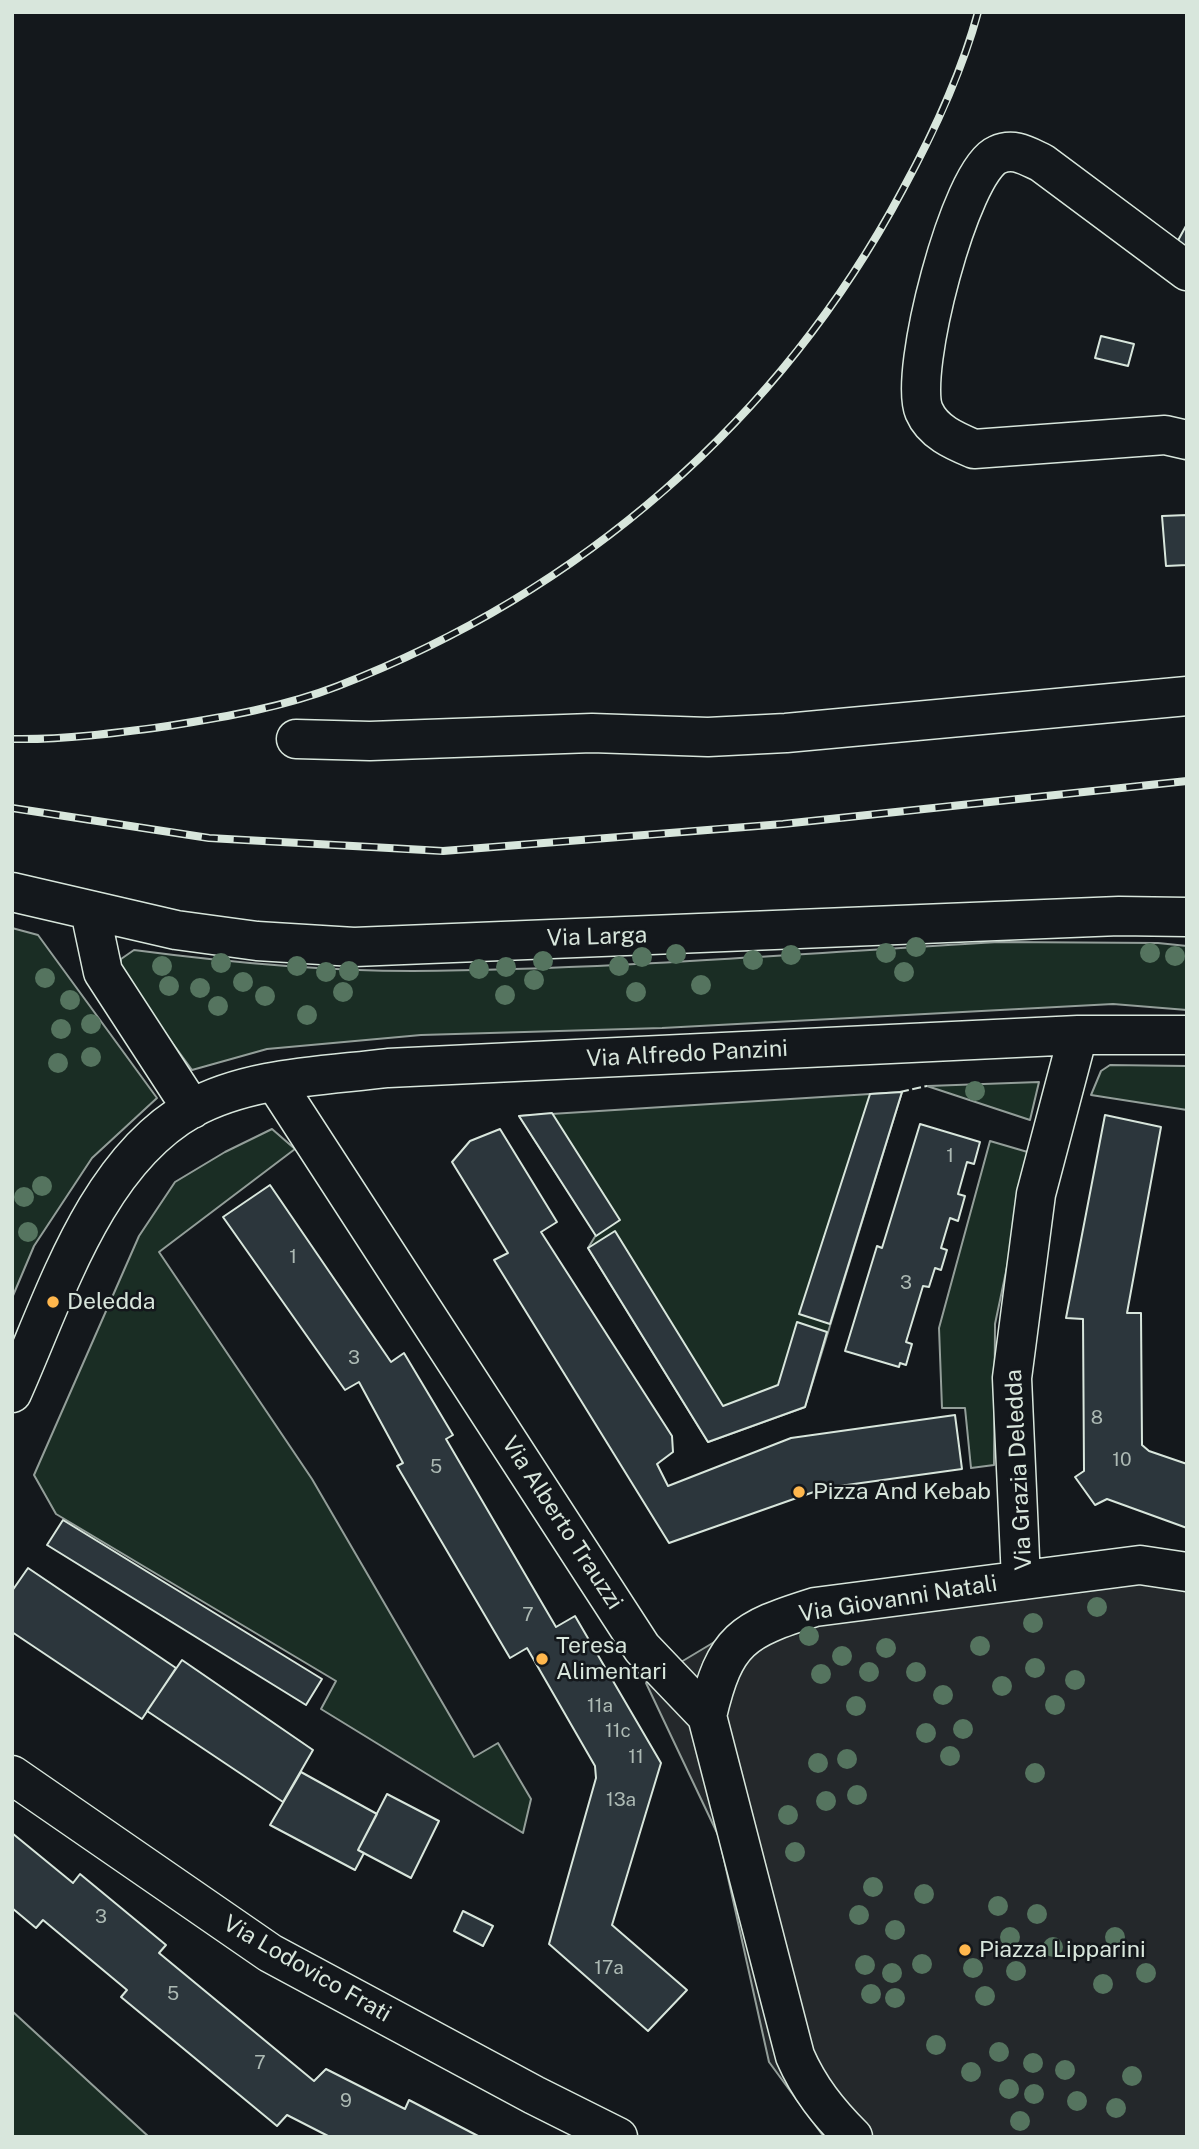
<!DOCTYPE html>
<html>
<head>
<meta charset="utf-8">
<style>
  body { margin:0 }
  #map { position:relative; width:1199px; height:2149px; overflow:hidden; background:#14181c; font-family:"Public Sans",sans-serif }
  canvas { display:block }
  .frame { position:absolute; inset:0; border:14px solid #d8e6dc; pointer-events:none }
</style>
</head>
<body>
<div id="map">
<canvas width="1199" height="2149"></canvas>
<div class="frame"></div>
</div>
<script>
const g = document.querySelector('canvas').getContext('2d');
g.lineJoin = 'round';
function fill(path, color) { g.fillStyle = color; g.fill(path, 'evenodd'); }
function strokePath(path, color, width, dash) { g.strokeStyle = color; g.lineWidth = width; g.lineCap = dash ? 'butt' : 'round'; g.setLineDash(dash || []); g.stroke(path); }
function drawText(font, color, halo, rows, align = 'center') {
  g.font = font + ' "Public Sans",sans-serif'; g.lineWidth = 5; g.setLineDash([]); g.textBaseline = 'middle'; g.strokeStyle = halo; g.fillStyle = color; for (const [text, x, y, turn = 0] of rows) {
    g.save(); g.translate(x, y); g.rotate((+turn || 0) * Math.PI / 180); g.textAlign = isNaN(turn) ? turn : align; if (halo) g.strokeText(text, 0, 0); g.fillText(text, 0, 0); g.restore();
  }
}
const green = new Path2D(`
  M12,928L38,935L157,1098L92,1158L34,1246L12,1298Z
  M999,942L1158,943L1187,946V1010L1113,1004L662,1028L421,1035L267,1049L192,1070L120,971L121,959L134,950C225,962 320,971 413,971C608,970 804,953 999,942Z
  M1110,1065L1187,1066V1110L1091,1095L1101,1071Z
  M1039,1082L1030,1120L927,1086H928Z
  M902,1092L805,1407L708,1442L588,1248L596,1235L519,1116Z
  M272,1129L295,1149L159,1252L312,1479L474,1757L498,1743L531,1799L523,1833L321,1709L336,1681L56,1514L34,1475L139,1236L175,1182L225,1152Z
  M990,1141L1031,1153L995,1324L994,1465L971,1468L965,1408H942L939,1328Z
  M12,2011L149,2137H12Z`);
fill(green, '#1a2d24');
strokePath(green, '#939e99', 2);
const parking = new Path2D(`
  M1187,1579V2137H824L769,2062L719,1837L646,1683L731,1632L960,1594Z`);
fill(parking, '#24282b');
strokePath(parking, '#939e99', 2);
const building = new Path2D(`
  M1187,224V264L1170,255Z
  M1101,336L1134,344L1128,366L1095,358Z
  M1187,515V565L1166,566L1162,516Z
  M902,1092L830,1324L799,1314L870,1094Z
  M552,1113L620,1220L596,1236L519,1116Z
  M1105,1115L1161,1127L1127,1313H1141L1142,1445L1149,1451L1187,1464V1528L1107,1499L1095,1505L1075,1477L1084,1471L1083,1319L1066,1318Z
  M920,1124L980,1142L974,1164L967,1162L958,1194L965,1196L958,1221L950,1218L941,1248L947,1250L941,1270L935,1268L929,1287L923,1286L906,1342L912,1344L906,1365L900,1363L899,1367L845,1351L877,1246L882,1248Z
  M500,1129L557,1222L541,1232L672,1436L673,1452L657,1464L668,1486L791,1438L955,1415L962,1469L825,1488L669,1543L494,1260L508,1253L452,1162L470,1141Z
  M270,1185L391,1362L404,1353L453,1435L446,1439L556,1627L575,1616L661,1763L612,1925L687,1990L648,2031L549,1944L596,1778L595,1766L527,1648L510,1658L397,1466L403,1463L359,1382L345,1390L223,1217Z
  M615,1231L723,1406L778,1385L797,1322L827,1332L805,1407L708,1442L588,1248Z
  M63,1520L322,1679L306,1705L47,1545Z
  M28,1568L176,1668L142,1719L12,1632V1591Z
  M182,1660L313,1750L283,1802L147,1711Z
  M301,1772L377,1814L358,1850L364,1853L355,1870L270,1825Z
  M387,1794L439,1821L411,1878L358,1850Z
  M12,1833L73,1883L80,1874L166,1945L159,1953L314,2081L326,2069L405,2109L409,2100L480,2137H330L287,2115L277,2126L121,1997L127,1990L43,1920L36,1928L12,1908Z
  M463,1911L493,1926L483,1946L454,1931Z`);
fill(building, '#2c363c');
strokePath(building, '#d8e6dc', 2);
const minor = new Path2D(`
  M1187,271L1042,163C1027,156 1014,147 997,155C960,171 908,374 924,411C933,432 955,441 974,449L1165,435L1187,440
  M296,739L370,741L592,733L708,737L786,733L1187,696
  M12,892L176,930L257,941L354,947L1119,916L1187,917
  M90,911L103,972L192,1109
  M275,1082L642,1648L707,1716L795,2056C809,2088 828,2112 853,2137
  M12,1393C55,1297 95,1163 191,1109C249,1077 323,1076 388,1068L1078,1035H1187
  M1021,1580L1012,1378L1036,1194L1078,1035
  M707,1716C725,1639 742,1630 815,1607L1140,1565L1187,1572
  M12,1775L270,1953L534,2095L618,2137`);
strokePath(minor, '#d8e6dc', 41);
strokePath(minor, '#14181c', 38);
const rail = new Path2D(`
  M12,739C63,740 117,733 168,726C225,717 284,707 338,686C581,592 779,421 902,191C933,134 961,75 978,12
  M12,808L209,838L443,851L783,824L1187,781`);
strokePath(rail, '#d8e6dc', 8);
strokePath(rail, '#14181c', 5, [16]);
strokePath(new Path2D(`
  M900,1092L927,1086`), '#d8e6dc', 2, [9, 3.5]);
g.fillStyle = '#55745f';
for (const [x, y] of [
  [916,947],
  [886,953],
  [1150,953],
  [676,954],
  [791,955],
  [1175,956],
  [642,957],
  [753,960],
  [543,961],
  [221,963],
  [162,966],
  [297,966],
  [619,966],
  [506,967],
  [479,969],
  [349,971],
  [326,972],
  [904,972],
  [45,978],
  [534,980],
  [243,982],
  [701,985],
  [169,986],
  [200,988],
  [343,992],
  [636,992],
  [505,995],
  [265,996],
  [70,1000],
  [218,1006],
  [307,1015],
  [91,1024],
  [61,1029],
  [91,1057],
  [58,1063],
  [975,1091],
  [42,1186],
  [24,1197],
  [28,1232],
  [1097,1607],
  [1033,1623],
  [809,1636],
  [980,1646],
  [886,1648],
  [842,1656],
  [1035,1668],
  [869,1672],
  [916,1672],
  [821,1674],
  [1075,1680],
  [1002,1686],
  [943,1695],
  [1055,1705],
  [856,1706],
  [963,1729],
  [926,1733],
  [950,1756],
  [847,1759],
  [818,1763],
  [1035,1773],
  [857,1795],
  [826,1801],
  [788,1815],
  [795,1852],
  [873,1887],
  [924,1894],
  [998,1906],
  [1037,1914],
  [859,1915],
  [895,1930],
  [1010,1937],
  [1115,1937],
  [1053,1947],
  [922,1964],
  [865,1965],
  [973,1968],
  [1016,1971],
  [892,1973],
  [1146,1973],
  [1103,1984],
  [871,1994],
  [985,1996],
  [895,1998],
  [936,2045],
  [999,2052],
  [1033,2063],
  [1065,2070],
  [971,2072],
  [1132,2076],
  [1009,2089],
  [1034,2094],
  [1077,2101],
  [1116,2108],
  [1020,2121]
]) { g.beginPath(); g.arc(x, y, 10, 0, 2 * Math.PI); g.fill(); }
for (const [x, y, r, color] of [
  [53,1302,7,"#ffb74d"],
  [799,1492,7,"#ffb74d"],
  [542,1659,7,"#ffb74d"],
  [965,1950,7,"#ffb74d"]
]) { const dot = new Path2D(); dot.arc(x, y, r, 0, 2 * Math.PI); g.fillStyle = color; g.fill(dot); strokePath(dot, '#14181c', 2.5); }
drawText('19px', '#adbab4', null, [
  ["1",950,1156],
  ["1",293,1257],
  ["3",906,1283],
  ["3",354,1358],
  ["8",1097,1418],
  ["10",1122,1460],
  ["5",436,1467],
  ["7",528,1615],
  ["11a",600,1706],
  ["11c",618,1731],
  ["11",636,1757],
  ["13a",621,1800],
  ["3",101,1917],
  ["17a",609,1968],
  ["5",173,1994],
  ["7",260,2063],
  ["9",346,2101]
]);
drawText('23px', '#d8e6dc', '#14181c', [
  ["Via Larga",597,937,-2],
  ["Via Alfredo Panzini",687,1054,-3],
  ["Via Grazia Deledda",1019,1470,-93],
  ["Via Alberto Trauzzi",562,1523,57],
  ["Via Giovanni Natali",898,1599,-9],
  ["Via Lodovico Frati",307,1969,30]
]);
drawText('23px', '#d8e6dc', '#14181c', [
  ["Deledda",67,1302],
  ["Pizza And Kebab",813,1492],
  ["Teresa",556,1646],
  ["Alimentari",556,1672],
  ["Piazza Lipparini",979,1950]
], 'left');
</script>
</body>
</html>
